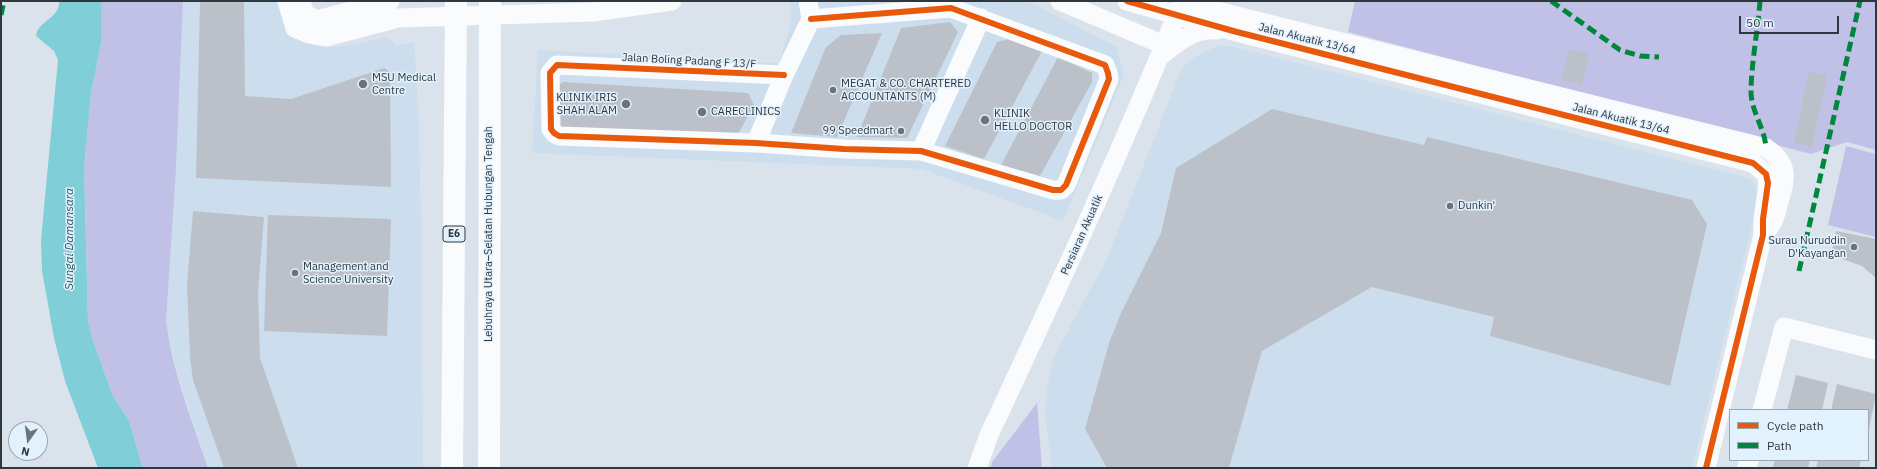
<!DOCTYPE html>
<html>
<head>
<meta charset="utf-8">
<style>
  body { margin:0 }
  #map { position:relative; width:1877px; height:469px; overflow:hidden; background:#dae3ec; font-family:"IBM Plex Sans",sans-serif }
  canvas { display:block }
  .frame { position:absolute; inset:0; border:2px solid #2f363c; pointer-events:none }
  .legend { position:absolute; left:1729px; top:409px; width:140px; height:52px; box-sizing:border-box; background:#e2f1fe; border:1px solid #9aa6b0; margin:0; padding:5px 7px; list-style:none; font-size:12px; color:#2f363c }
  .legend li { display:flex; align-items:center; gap:8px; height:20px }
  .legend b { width:20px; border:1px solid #9aa6b0 }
  .north { position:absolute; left:8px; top:421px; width:40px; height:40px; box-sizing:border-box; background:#e2f1fe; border:1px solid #9aa6b0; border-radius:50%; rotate:194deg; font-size:11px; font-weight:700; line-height:16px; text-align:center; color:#2f363c }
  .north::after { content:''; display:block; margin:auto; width:14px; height:18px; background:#6b737a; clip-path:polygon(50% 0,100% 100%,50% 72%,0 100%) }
  .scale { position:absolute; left:1739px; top:16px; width:100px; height:18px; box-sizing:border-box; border:2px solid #2f363c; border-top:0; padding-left:5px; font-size:12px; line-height:14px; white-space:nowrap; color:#2f363c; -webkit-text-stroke:3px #e2f1fe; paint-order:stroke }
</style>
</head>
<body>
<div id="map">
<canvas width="1877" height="469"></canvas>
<div class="frame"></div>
<ul class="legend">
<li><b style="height:5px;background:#e8590c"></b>Cycle path</li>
<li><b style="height:5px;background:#00873e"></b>Path</li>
</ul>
<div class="north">N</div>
<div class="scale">50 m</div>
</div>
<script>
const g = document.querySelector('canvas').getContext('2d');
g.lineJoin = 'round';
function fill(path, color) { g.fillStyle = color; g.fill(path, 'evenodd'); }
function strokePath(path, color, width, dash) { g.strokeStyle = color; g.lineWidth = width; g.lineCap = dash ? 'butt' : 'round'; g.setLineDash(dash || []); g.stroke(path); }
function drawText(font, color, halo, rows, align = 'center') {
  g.font = font + ' "IBM Plex Sans",sans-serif'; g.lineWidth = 3; g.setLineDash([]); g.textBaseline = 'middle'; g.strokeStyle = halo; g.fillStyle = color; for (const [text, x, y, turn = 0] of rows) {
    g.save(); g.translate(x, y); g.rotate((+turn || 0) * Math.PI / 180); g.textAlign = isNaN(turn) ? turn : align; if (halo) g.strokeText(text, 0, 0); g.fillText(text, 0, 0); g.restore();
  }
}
fill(new Path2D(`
  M183,1H276L286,28L297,39L318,46L331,47L344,46L387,37L392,40L395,46L414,42L419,122L421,226L423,468H208L180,382L168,337L166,321L176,170Z
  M789,1H1028L1117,47L1124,75L1063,221L922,169L532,153L538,50L779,63L792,19Z
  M1219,45L1235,47L1748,178L1756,185L1759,197L1692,468H1052L1045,415L1047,389L1054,357L1089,291L1103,268L1180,73L1186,64L1198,55Z`), '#ccdeee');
fill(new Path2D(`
  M101,1H183L176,170L166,321C172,371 192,420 208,468H143L129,421L113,396L92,338L88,321L84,168L91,94L101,44Z
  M1355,1H1876V150L1847,142L1811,154L1348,32Z
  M1846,146L1876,154V237L1828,225Z
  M1037,403L1042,468H991L992,462Z`), '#c1c1e8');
fill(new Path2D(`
  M59,1H101V44L91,94L84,168L88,321L92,338L113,396L129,421L143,468H98L65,381L54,338L42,271L41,242L44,207L58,60L54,51L36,36C38,20 60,19 59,1Z`), '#80cfd8');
fill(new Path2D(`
  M200,1H244L245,96L291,99L384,68L390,72L391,187L196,178Z
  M950,22L958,32L907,138L857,137L901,28Z
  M882,33L837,137L791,133L826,47L841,35Z
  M1016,37L1042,51L984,159L945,146L997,42Z
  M1569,49L1589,54L1582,85L1561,80Z
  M1058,57L1092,73V82L1040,176L1001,165Z
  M1809,71L1827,75L1812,147L1794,143Z
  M563,82L748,93L754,105L737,136L557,128V86Z
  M1272,109L1424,145L1427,137L1692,200L1707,224L1670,386L1490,336L1494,317L1372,287L1262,351L1229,468H1107L1085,429L1109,343L1121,313L1161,233L1176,168Z
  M193,211L264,217L258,291L260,358L298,468H224L193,380L190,357L187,285Z
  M268,215L391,219L387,336L264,331Z
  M1836,231L1876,239V278L1862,266L1831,255Z
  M1796,375L1828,383L1822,410H1787Z
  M1837,384L1876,394L1869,429L1868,410H1831Z
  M1775,460H1810L1808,468H1773Z
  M1818,460H1861L1859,468H1816Z`), '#bcc1c9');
strokePath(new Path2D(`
  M287,1L295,28L309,34L326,37L398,18L593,12L672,1
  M301,1L304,13L317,20L390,1
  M808,1L811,19
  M1060,1L1164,45
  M1127,1L1237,32L1753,163L1766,174L1768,183L1763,219V235L1706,468
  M1181,2L1766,148C1790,165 1786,177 1779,202C1777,212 1775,220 1769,228
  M1160,56C1177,43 1195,27 1217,30
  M784,75L557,65L550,73L551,129L554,133L559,136L756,143L844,149L921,151L1053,190H1061L1066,185L1109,79L1108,73L1105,65L951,8L811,19
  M756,143L784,75L811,19
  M921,151L981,18
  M1762,410L1784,327L1876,350
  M977,468L989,435C1056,292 1122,150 1181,4
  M1747,468L1749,460`), '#f9fbfc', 19);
strokePath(new Path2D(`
  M452,468L456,1
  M489,468L490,1`), '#f9fbfc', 22);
strokePath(new Path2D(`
  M1551,1L1620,50L1640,56L1659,57
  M1760,1C1758,30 1751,64 1751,93C1752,113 1765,129 1766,148
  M1,15L4,1
  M1799,271L1860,1`), '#00873e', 5, [10, 5]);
strokePath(new Path2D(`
  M1127,1L1237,32L1753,163L1766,174L1768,183L1763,219V235L1706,468
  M784,75L557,65L550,73L551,129L554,133L559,136L756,143L844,149L921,151L1053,190H1061L1066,185L1109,79L1108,73L1105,65L951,8L811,19`), '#e8590c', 6);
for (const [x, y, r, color] of [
  [363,84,5,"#6b737a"],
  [833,90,4,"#6b737a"],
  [626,104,5,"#6b737a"],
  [702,112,5,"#6b737a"],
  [985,120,5,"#6b737a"],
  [901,131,4,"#6b737a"],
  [1450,206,4,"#6b737a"],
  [1854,247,4,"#6b737a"],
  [295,273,4,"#6b737a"]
]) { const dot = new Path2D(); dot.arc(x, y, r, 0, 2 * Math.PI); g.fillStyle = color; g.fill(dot); strokePath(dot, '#e2f1fe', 1.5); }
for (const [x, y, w] of [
  [454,234,22]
]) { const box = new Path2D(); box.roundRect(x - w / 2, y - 8, w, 16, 3); g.fillStyle = '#e2f1fe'; g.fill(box); strokePath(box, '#2f363c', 1); }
drawText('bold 10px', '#2f363c', null, [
  ["E6",454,234]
]);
drawText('11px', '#2f363c', '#e2f1fe', [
  ["Jalan Akuatik 13/64",1307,39,14],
  ["Jalan Boling Padang F 13/F",689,61,3],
  ["Jalan Akuatik 13/64",1621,119,14],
  ["Lebuhraya Utara–Selatan Hubungan Tengah",489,234,-90],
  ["Persiaran Akuatik",1082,235,-66]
]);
drawText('11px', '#2f363c', '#e2f1fe', [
  ["MSU Medical",372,78],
  ["Centre",372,91],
  ["MEGAT & CO. CHARTERED",841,84],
  ["ACCOUNTANTS (M)",841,97],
  ["KLINIK IRIS",617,98,"right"],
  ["SHAH ALAM",617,111,"right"],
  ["CARECLINICS",711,112],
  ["KLINIK",994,114],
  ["HELLO DOCTOR",994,127],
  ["99 Speedmart",893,131,"right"],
  ["Dunkin'",1458,206],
  ["Surau Nuruddin",1846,241,"right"],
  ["D'Kayangan",1846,254,"right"],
  ["Management and",303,267],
  ["Science University",303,280]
], 'left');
drawText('italic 12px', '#27565a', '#e2f1fe', [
  ["Sungai Damansara",70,239,-90]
]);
</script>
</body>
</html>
